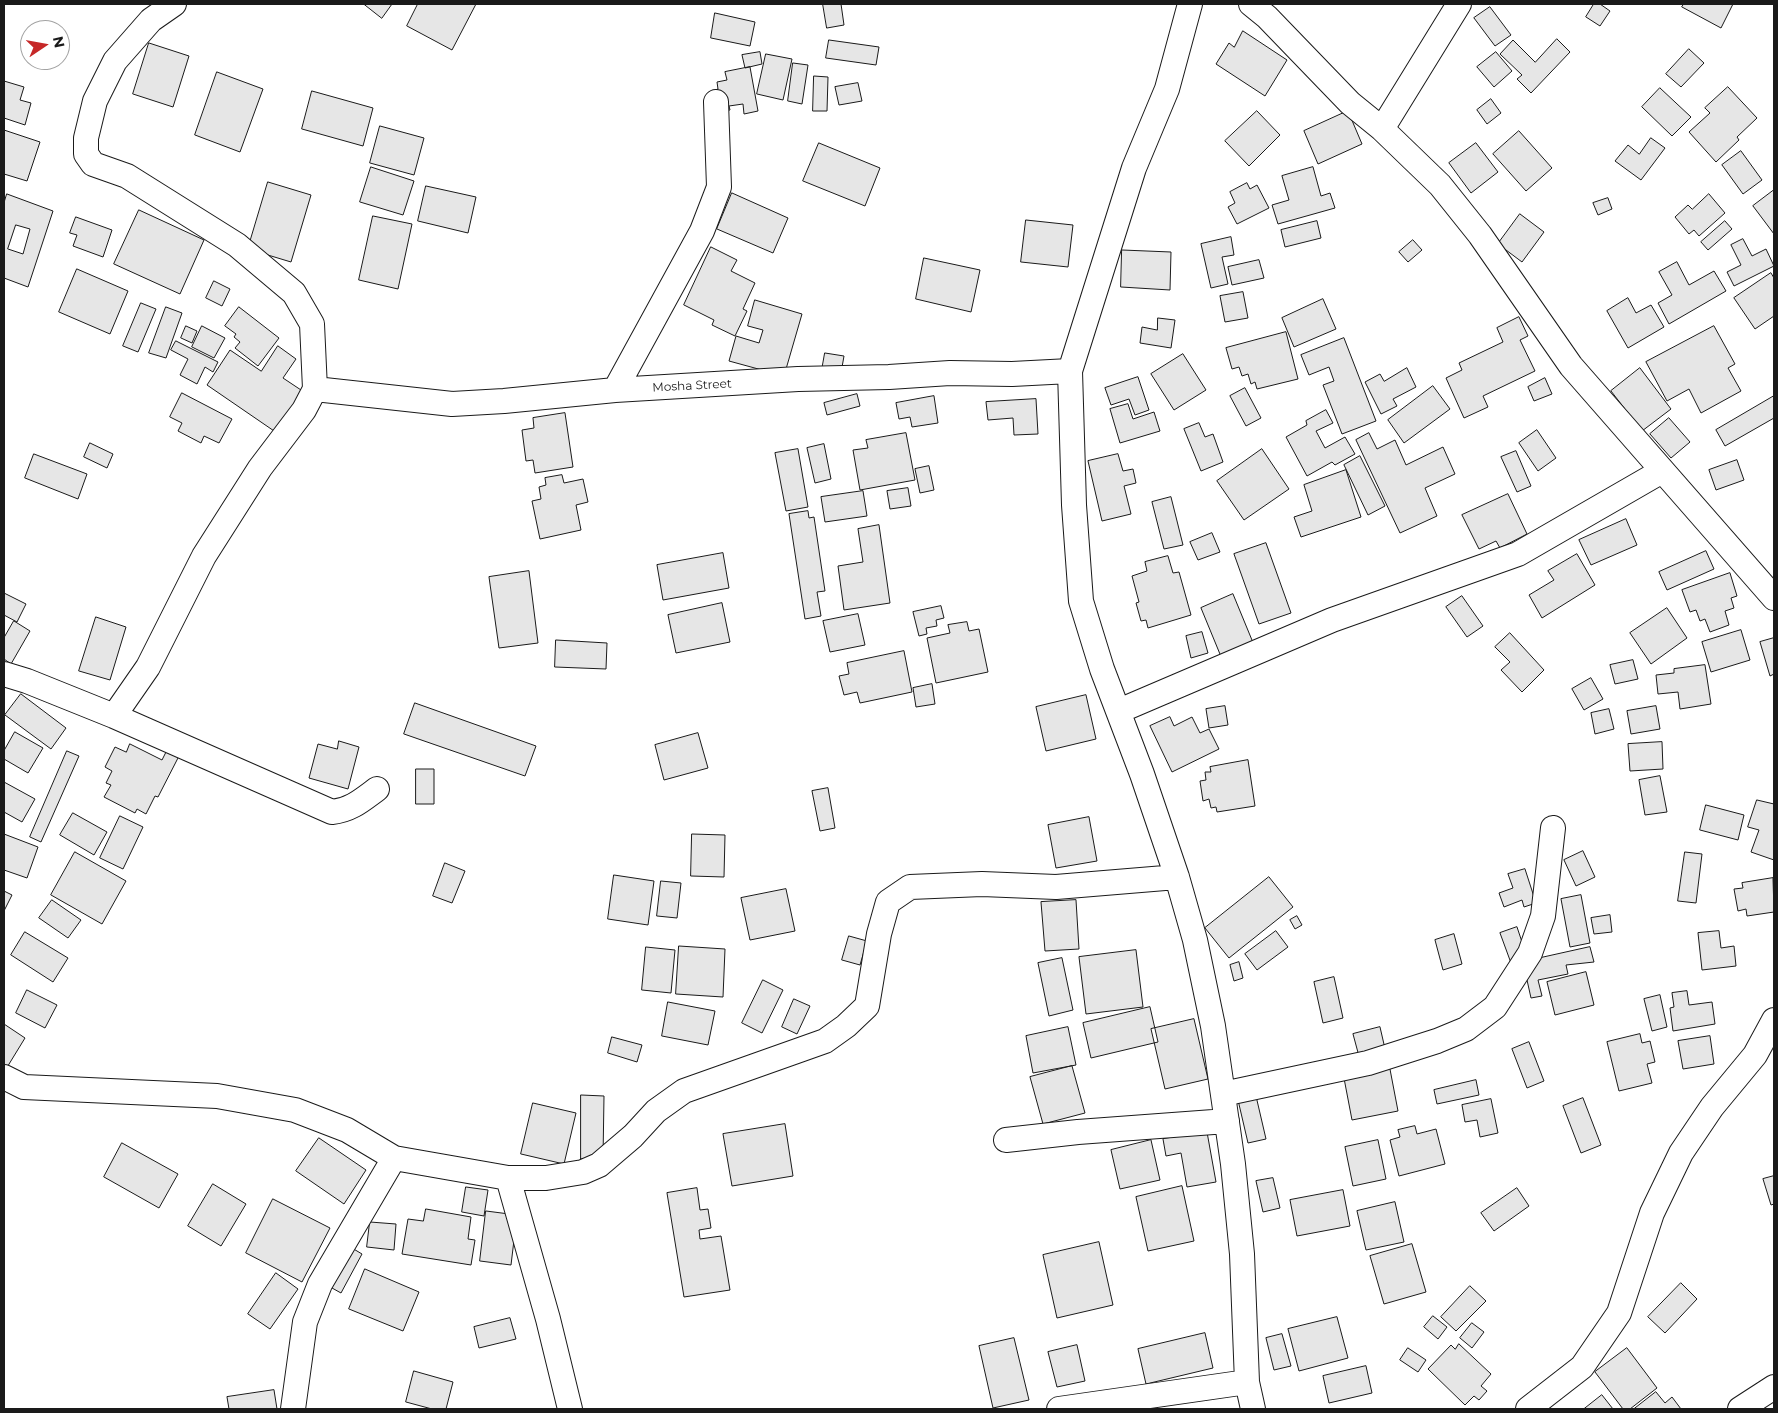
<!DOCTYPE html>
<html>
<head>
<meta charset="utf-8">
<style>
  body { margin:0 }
  #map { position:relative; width:1778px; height:1413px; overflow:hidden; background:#fff; font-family:Montserrat,sans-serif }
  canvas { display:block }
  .frame { position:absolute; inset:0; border:5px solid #1a1a1a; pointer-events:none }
  .north { position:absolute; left:20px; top:20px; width:50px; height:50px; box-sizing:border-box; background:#fff; border:1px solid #a3a3a3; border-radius:50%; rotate:78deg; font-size:14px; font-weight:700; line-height:20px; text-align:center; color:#1a1a1a }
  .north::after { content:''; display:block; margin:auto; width:18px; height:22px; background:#c62828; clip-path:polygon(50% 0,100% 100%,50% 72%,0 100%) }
</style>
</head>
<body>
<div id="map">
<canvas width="1778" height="1413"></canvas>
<div class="frame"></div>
<div class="north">N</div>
</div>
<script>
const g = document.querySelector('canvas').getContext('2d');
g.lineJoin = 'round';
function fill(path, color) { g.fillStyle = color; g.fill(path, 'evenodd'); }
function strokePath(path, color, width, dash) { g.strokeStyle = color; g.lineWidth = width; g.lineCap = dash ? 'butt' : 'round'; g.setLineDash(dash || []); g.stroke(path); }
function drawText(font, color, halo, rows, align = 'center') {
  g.font = font + ' Montserrat,sans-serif'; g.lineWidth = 4; g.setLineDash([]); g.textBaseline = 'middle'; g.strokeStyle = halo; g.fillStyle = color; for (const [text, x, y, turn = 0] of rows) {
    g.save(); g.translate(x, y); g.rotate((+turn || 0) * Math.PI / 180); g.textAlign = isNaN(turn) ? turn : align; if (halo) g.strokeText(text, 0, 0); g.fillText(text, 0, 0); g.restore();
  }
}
const building = new Path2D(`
  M364,4H392L382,18Z
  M418,4H476L452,50L407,26Z
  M823,4H841L844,25L827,28Z
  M1594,4H1600L1610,11L1600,26L1586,17Z
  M1684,4H1733L1721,28L1682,7Z
  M1490,7L1511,35L1495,46L1474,18Z
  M715,13L755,22L750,46L711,38Z
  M1243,31L1287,60L1265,96L1216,64L1229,43L1234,47Z
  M1557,39L1570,52L1531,93L1517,79L1522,75L1500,54L1513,40L1535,62Z
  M829,40L879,47L876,65L826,58Z
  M149,43L189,56L173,107L133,94Z
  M1689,49L1704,63L1681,87L1666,74Z
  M760,52L762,64L745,68L742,55Z
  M1496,52L1512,71L1494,87L1477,67Z
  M766,54L792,59L783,100L757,94Z
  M793,63L808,65L802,104L788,101Z
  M750,67L758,111L744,114L743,104L729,106L730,110L720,112L715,90L718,89L717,82L727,80L725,72Z
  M217,72L263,89L240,152L195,135Z
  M814,76L828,77L827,111H813Z
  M4,81L24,87L20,100L31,103L25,125L4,118Z
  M858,83L862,101L839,105L835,87Z
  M1728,87L1757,118L1737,137L1739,140L1716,162L1689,132L1710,113L1705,108Z
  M1660,88L1691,117L1672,136L1642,107Z
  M312,91L373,108L363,146L302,129Z
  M1491,99L1501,113L1487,124L1477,110Z
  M1257,111L1280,135L1249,166L1225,141Z
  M1348,111L1362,144L1318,164L1304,131Z
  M380,126L424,138L414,175L370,163Z
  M4,130L40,142L27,181L4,174Z
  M1519,131L1552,168L1526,191L1493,154Z
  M1651,138L1665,148L1641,180L1615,161L1628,145L1639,154Z
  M819,143L880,168L865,206L803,181Z
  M1476,143L1498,172L1471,193L1449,163Z
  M1741,151L1762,180L1743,194L1722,165Z
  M371,167L414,181L403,215L360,202Z
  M1313,167L1321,196L1330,193L1335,208L1278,224L1272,205L1289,200L1282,176Z
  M268,182L311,195L291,262L248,249Z
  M1247,183L1250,189L1257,185L1269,208L1237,224L1228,207L1235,203L1230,192Z
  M426,186L476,197L468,233L418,221Z
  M1774,190V234L1753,206Z
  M732,193L788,218L773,253L717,229Z
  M7,194L53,211L28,287L4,278V203ZM16,225L30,229L23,254L8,249Z
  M1709,194L1725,213L1699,236L1694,230L1689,234L1675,217L1688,205L1692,209Z
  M1608,198L1612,209L1598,215L1593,203Z
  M139,210L204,240L180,294L114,264Z
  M1520,214L1544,232L1522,262L1498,244Z
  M373,216L412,224L398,289L359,280Z
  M76,217L112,230L103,257L73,246L77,235L70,233Z
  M1026,220L1073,225L1068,267L1021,262Z
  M1317,221L1321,238L1285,247L1281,230Z
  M1725,221L1732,229L1708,250L1701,242Z
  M1231,237L1234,255L1222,257L1228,284L1211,288L1201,244Z
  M1743,239L1752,256L1766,249L1774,266L1734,286L1727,272L1741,265L1731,245Z
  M1413,240L1422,250L1408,262L1399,252Z
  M711,247L737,260L731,271L755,283L743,309L747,311L735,336L712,325L714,320L684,305Z
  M1122,250L1171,252L1170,290L1121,287Z
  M924,258L980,270L971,312L916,299Z
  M1259,260L1264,278L1232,285L1228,267Z
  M1677,262L1689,285L1714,271L1726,291L1669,324L1658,303L1672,295L1659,272Z
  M77,269L128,291L110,334L59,312Z
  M1771,273L1774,278V316L1755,329L1734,298Z
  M214,281L230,289L222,306L206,298Z
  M1243,292L1248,318L1225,322L1220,296Z
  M1628,298L1636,313L1651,305L1664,327L1628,348L1607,311Z
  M1323,299L1336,329L1294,347L1282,318Z
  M755,300L802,314L784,376L729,361L736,336L759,343L763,330L748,326Z
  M141,303L156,309L138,352L123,346Z
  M166,307L182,313L166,358L149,353Z
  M239,307L279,338L258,366L235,348L240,342L234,337L236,334L225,326Z
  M1519,317L1528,336L1520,340L1535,371L1483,396L1488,407L1464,418L1446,378L1462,370L1459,363L1503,342L1497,328Z
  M1158,318L1175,320L1171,348L1140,343L1142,327L1157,330Z
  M186,326L197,331L192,343L181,338Z
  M202,326L225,338L214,358L192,347Z
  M1714,326L1735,364L1728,368L1741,391L1701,413L1689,389L1667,401L1646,362Z
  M1286,332L1298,379L1257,389L1255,382L1251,384L1248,374L1242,376L1239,367L1232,369L1226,348Z
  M1344,338L1376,421L1342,434L1323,385L1334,381L1329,367L1309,375L1301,355Z
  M176,341L218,362L213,372L205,367L197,384L180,375L188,359L171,350Z
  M278,346L296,359L283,378L304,392L277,433L207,385L230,350L261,371Z
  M825,353L844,356L841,373L822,370Z
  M1183,354L1206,390L1174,410L1151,374Z
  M1407,368L1416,387L1393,399L1397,406L1381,414L1365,382L1380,374L1384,381Z
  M1640,368L1671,409L1642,431L1611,391Z
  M1138,377L1149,410L1135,415L1129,399L1111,405L1105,388Z
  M1545,378L1552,394L1534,401L1528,387Z
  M1433,386L1450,409L1404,443L1388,420Z
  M1245,388L1261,418L1246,426L1230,396Z
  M182,393L232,419L219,443L204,436L201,443L178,431L182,423L170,417Z
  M857,394L860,406L827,415L824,403Z
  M934,396L938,423L912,427L910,417L899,419L896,403Z
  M1774,396V418L1725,446L1716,430Z
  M1036,399L1038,434L1014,435L1013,418L988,420L986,402Z
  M1128,404L1133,419L1154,412L1160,431L1120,443L1110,409Z
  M1326,410L1333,423L1316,431L1325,448L1345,437L1355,454L1335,465L1332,462L1307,476L1286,437L1307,425L1306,421Z
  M565,413L573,467L535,473L533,460L526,461L522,430L534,428L533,418Z
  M1669,418L1690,442L1671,458L1650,434Z
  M1199,423L1205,437L1213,434L1223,462L1201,471L1184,429Z
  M1537,430L1556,458L1538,471L1519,443Z
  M906,433L915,480L860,490L853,450L868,448L866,440Z
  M1369,433L1377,449L1395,440L1406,465L1443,447L1455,474L1425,488L1437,516L1400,533L1356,440Z
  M90,443L113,454L107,468L84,457Z
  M824,444L831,479L815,483L807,448Z
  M798,449L808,507L786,511L775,453Z
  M1262,449L1289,489L1244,520L1217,481Z
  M1516,451L1531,486L1517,492L1501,457Z
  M34,454L87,474L78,499L25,478Z
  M1118,454L1123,471L1133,469L1136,483L1124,486L1131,514L1102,521L1088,461Z
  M1360,456L1385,506L1368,515L1344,465Z
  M1737,460L1744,480L1716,490L1709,470Z
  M929,466L934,490L920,493L915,469Z
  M1346,470L1361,517L1301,537L1294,517L1312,511L1304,485Z
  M562,475L564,483L583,479L588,502L576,505L581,530L540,539L532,501L541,499L539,487L546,485L545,478Z
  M908,488L911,506L890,509L887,491Z
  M863,491L867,516L825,522L821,497Z
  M1508,494L1527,534L1500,548L1496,541L1479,549L1462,515Z
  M1171,497L1183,545L1164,549L1152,502Z
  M808,511L809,518L814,517L825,591L817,592L821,616L805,619L789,514Z
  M1626,519L1637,545L1591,565L1579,540Z
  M879,525L890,603L844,610L838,566L863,562L858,529Z
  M1212,533L1220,552L1198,560L1190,542Z
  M1266,543L1291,613L1259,624L1234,554Z
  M1706,551L1714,569L1667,590L1659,572Z
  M723,553L729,588L663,600L657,565Z
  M1577,554L1595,585L1542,618L1529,595L1554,580L1548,571Z
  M1168,556L1173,573L1179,572L1191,615L1148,628L1146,620L1141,621L1136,603L1139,602L1132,576L1147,571L1145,562Z
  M529,571L538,643L499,648L489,577Z
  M1730,573L1737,596L1731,598L1734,608L1725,611L1729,625L1710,632L1705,619L1700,621L1696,610L1690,612L1682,590Z
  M4,593L26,604L17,622L4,615Z
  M1233,594L1254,645L1222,659L1201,608Z
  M1462,596L1483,626L1467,637L1446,607Z
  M722,603L730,642L676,653L668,615Z
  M941,606L944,618L936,620L937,626L926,628L927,634L919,636L913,612Z
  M1667,608L1687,638L1651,664L1630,633Z
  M858,614L865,645L830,652L823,621Z
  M96,617L126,627L110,680L79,671Z
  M14,621L30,631L11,664L4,659V638Z
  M967,622L969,631L979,629L988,672L936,683L927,638L950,633L948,625Z
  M1741,630L1750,660L1711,672L1702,642Z
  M1202,632L1208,653L1191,658L1186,636Z
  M1510,633L1544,670L1522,692L1501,670L1510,662L1495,647Z
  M1774,638V674L1770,676L1760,642Z
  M556,640L607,643L606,669L555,667Z
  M904,651L912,692L860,703L857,692L844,695L839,676L849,674L847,663Z
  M1633,660L1638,679L1615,684L1610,665Z
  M1705,665L1711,704L1680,709L1678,692L1658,694L1656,675L1674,673V669Z
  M1591,678L1603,699L1584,710L1572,689Z
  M932,684L935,704L916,707L913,688Z
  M21,694L66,728L51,749L5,715Z
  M1086,695L1096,739L1046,751L1036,707Z
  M415,703L536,746L525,776L404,734Z
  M1225,706L1228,725L1209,728L1206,709Z
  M1656,706L1660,729L1631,734L1627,711Z
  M1609,709L1614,729L1595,734L1591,713Z
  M1170,717L1174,726L1192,717L1200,733L1209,729L1219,749L1172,772L1150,726Z
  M15,732L43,748L28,773L4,759V751Z
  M698,733L708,768L664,780L655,745Z
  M339,741L359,747L348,789L309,778L318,744L337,749Z
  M1662,742L1663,769L1630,771L1628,744Z
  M130,744L162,760L167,750L179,756L158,797L155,796L146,814L137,809L135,813L104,797L111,785L106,783L112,771L105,767L115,747L126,752Z
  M67,751L79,756L41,842L30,837Z
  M1248,760L1255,806L1217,812L1216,807L1211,808L1209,799L1203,801L1200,781L1206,780L1205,772H1211L1210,767Z
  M416,769H434V804H416Z
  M1660,776L1667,812L1645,815L1639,780Z
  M4,782L35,799L22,822L4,812Z
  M828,788L835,828L820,831L812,791Z
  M1757,800L1774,804V860L1751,852L1759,830L1748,827Z
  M1706,805L1744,815L1738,840L1700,830Z
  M73,813L107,832L94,855L60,835Z
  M120,816L143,827L123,869L100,858Z
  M1089,817L1097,861L1056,868L1048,825Z
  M4,834L38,847L27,878L4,870Z
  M692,834L725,835L724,877L691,876Z
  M1583,851L1595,877L1576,886L1564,860Z
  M75,852L126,881L102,924L51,895Z
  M1685,852L1702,854L1696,903L1678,901Z
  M445,863L465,871L452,903L433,896Z
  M1525,869L1536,903L1524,907L1522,900L1504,907L1499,893L1513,888L1508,874Z
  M614,875L654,881L648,925L608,919Z
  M1269,877L1293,907L1229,958L1205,928Z
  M1773,878L1774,912L1747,916L1746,909L1738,911L1734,889L1743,888L1742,883Z
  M661,881L681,883L677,918L657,916Z
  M786,889L795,931L750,940L741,898Z
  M4,891L12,895L4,911Z
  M1581,895L1590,943L1570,947L1561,899Z
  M52,900L81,920L68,938L39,918Z
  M1076,900L1079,949L1045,951L1041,902Z
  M1610,915L1612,932L1594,934L1591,918Z
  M1297,916L1302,925L1295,929L1290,920Z
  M1517,927L1527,957L1511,963L1500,933Z
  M1276,931L1288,947L1257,970L1245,954Z
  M1719,931L1721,948L1734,946L1736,966L1702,970L1698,933Z
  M25,932L68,958L53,982L11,955Z
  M1454,934L1462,964L1443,970L1435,940Z
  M849,936L867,941L860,965L842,960Z
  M679,946L725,949L723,997L676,994Z
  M646,947L675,950L671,993L642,990Z
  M1590,947L1594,962L1566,965L1568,974L1538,980L1542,996L1531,998L1525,971L1527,961Z
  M1136,950L1143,1007L1086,1014L1079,957Z
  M1062,958L1073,1010L1049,1016L1038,963Z
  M1239,962L1243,978L1234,981L1230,965Z
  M1586,972L1594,1005L1555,1015L1547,982Z
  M1334,977L1343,1018L1323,1023L1314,982Z
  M763,980L783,990L762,1033L742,1023Z
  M27,990L57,1005L45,1028L16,1013Z
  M1687,991L1689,1005L1712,1002L1715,1024L1673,1031L1670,1008L1674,1007L1672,993Z
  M1660,995L1667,1027L1652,1031L1644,999Z
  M794,999L810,1006L797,1034L782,1027Z
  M668,1002L715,1011L708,1045L662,1036Z
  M1150,1007L1158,1042L1091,1058L1083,1023Z
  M1194,1019L1208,1079L1165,1089L1151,1029Z
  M4,1024L25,1038L6,1069L4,1068Z
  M1068,1027L1076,1065L1033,1073L1026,1036Z
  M1380,1027L1386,1053L1360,1060L1353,1034Z
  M1640,1034L1642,1043L1650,1041L1655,1062L1647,1064L1652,1083L1619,1091L1607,1042Z
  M1710,1036L1714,1064L1683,1069L1678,1041Z
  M612,1037L642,1045L637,1062L608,1053Z
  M1529,1042L1544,1081L1527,1088L1512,1049Z
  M1389,1064L1398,1111L1352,1120L1343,1073Z
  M1072,1066L1085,1113L1043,1124L1030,1077Z
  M1476,1080L1479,1095L1437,1104L1434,1090Z
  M581,1095L604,1096L603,1159H581Z
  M1256,1096L1266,1139L1248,1143L1238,1100Z
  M1583,1098L1601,1145L1581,1153L1563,1106Z
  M1491,1099L1498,1133L1480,1137L1477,1120L1465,1122L1462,1105Z
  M533,1103L576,1113L564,1164L521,1154Z
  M785,1124L793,1176L732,1186L723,1134Z
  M1415,1126L1417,1134L1436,1129L1445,1164L1399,1176L1390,1140L1400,1137L1398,1130Z
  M1207,1132L1216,1182L1187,1187L1181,1153L1166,1156L1163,1139Z
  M319,1138L366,1170L344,1204L296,1171Z
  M1151,1140L1160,1180L1120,1189L1111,1150Z
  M1378,1140L1386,1179L1353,1186L1345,1147Z
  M122,1143L178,1174L159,1208L104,1177Z
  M1774,1176V1204L1771,1205L1763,1179Z
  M1273,1178L1280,1208L1263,1212L1256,1181Z
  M213,1184L246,1204L221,1246L188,1226Z
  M1182,1186L1194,1241L1148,1251L1136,1197Z
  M466,1187L488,1190L484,1216L462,1212Z
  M697,1188L700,1210L708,1209L711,1228L699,1230L700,1239L721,1236L730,1290L684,1297L667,1193Z
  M1517,1188L1529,1206L1494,1231L1481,1213Z
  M1343,1190L1350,1226L1297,1236L1290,1200Z
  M273,1199L330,1228L302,1282L246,1253Z
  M1395,1202L1404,1242L1366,1250L1357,1211Z
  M426,1209L471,1217L468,1239L475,1240L471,1265L402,1254L408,1219L423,1221Z
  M486,1211L517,1215L511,1265L480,1261Z
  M370,1222L396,1224L394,1250L367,1247Z
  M1099,1242L1113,1305L1057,1318L1043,1255Z
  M1412,1244L1426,1292L1384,1304L1370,1256Z
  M352,1248L362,1254L341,1293L332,1288Z
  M365,1269L419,1292L403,1331L349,1309Z
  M276,1273L298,1289L270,1329L248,1314Z
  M1681,1283L1697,1299L1665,1333L1648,1317Z
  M1470,1286L1486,1301L1456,1331L1441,1317Z
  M1433,1316L1447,1327L1438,1339L1424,1327Z
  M1337,1317L1348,1358L1299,1371L1288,1329Z
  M510,1318L516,1339L479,1348L474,1327Z
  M1472,1323L1484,1332L1472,1348L1460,1338Z
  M1205,1333L1213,1368L1146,1384L1138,1349Z
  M1282,1334L1291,1366L1274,1370L1266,1338Z
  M1014,1338L1029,1400L993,1408L979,1346Z
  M1459,1344L1491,1374L1481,1386L1487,1391L1479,1400L1474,1396L1465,1405L1428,1369L1451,1345L1455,1349Z
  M1077,1345L1085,1381L1057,1387L1048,1352Z
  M1408,1348L1426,1360L1418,1372L1400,1360Z
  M1627,1348L1657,1388L1630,1409H1623L1595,1372Z
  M1366,1366L1372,1393L1329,1403L1323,1376Z
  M414,1371L453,1382L446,1409H432L406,1402Z
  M274,1390L277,1409H229L227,1397Z
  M1656,1392L1665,1403L1672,1397L1681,1409H1634Z
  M1602,1395L1613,1409H1584Z`);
fill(building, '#e6e6e6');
strokePath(building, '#1a1a1a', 1);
const minor = new Path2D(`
  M1190,4L1167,89L1134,168L1070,371L1074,505L1081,601L1102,669L1142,774L1177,877L1195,940L1213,1026L1233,1164L1242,1254L1247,1382L1253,1409
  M1251,4L1267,17L1350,103L1382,129L1440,185L1480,235L1571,366L1774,598
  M1382,129L1459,4
  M315,389L452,404L504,401L615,390L798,379L889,377L950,373L1012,374L1070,371
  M615,390L702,231L719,187L716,102
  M4,674L27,681L114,716L332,812C351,810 362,800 377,789
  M1119,711L1332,620L1518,554L1662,471
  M114,716L148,667L204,556L260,468L304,410L315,389L312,324L294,293L237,245L127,176L93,164L86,154V138L95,101L115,61L151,20L174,4
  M4,1077L24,1087L217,1096L295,1110L347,1130L394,1158L508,1178H546L583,1172L599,1165L633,1136L656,1111L684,1091L825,1041L846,1026L867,1006L879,934L888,902L910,887L982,884L1056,887L1177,877
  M1223,1094L1368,1063L1437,1041L1466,1029L1495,1007L1530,953L1543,916L1553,828
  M1006,1140L1078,1132L1227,1121
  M508,1178L548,1319L570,1409
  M293,1409L305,1322L320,1284L394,1158
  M1059,1409L1247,1382
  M1528,1409L1582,1367L1619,1313L1652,1213L1681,1153L1712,1107L1755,1055L1774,1020
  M1740,1409L1774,1387`);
strokePath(minor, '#1a1a1a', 26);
strokePath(minor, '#fff', 24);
drawText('12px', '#1a1a1a', '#fff', [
  ["Mosha Street",692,386,-3]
]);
</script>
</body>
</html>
